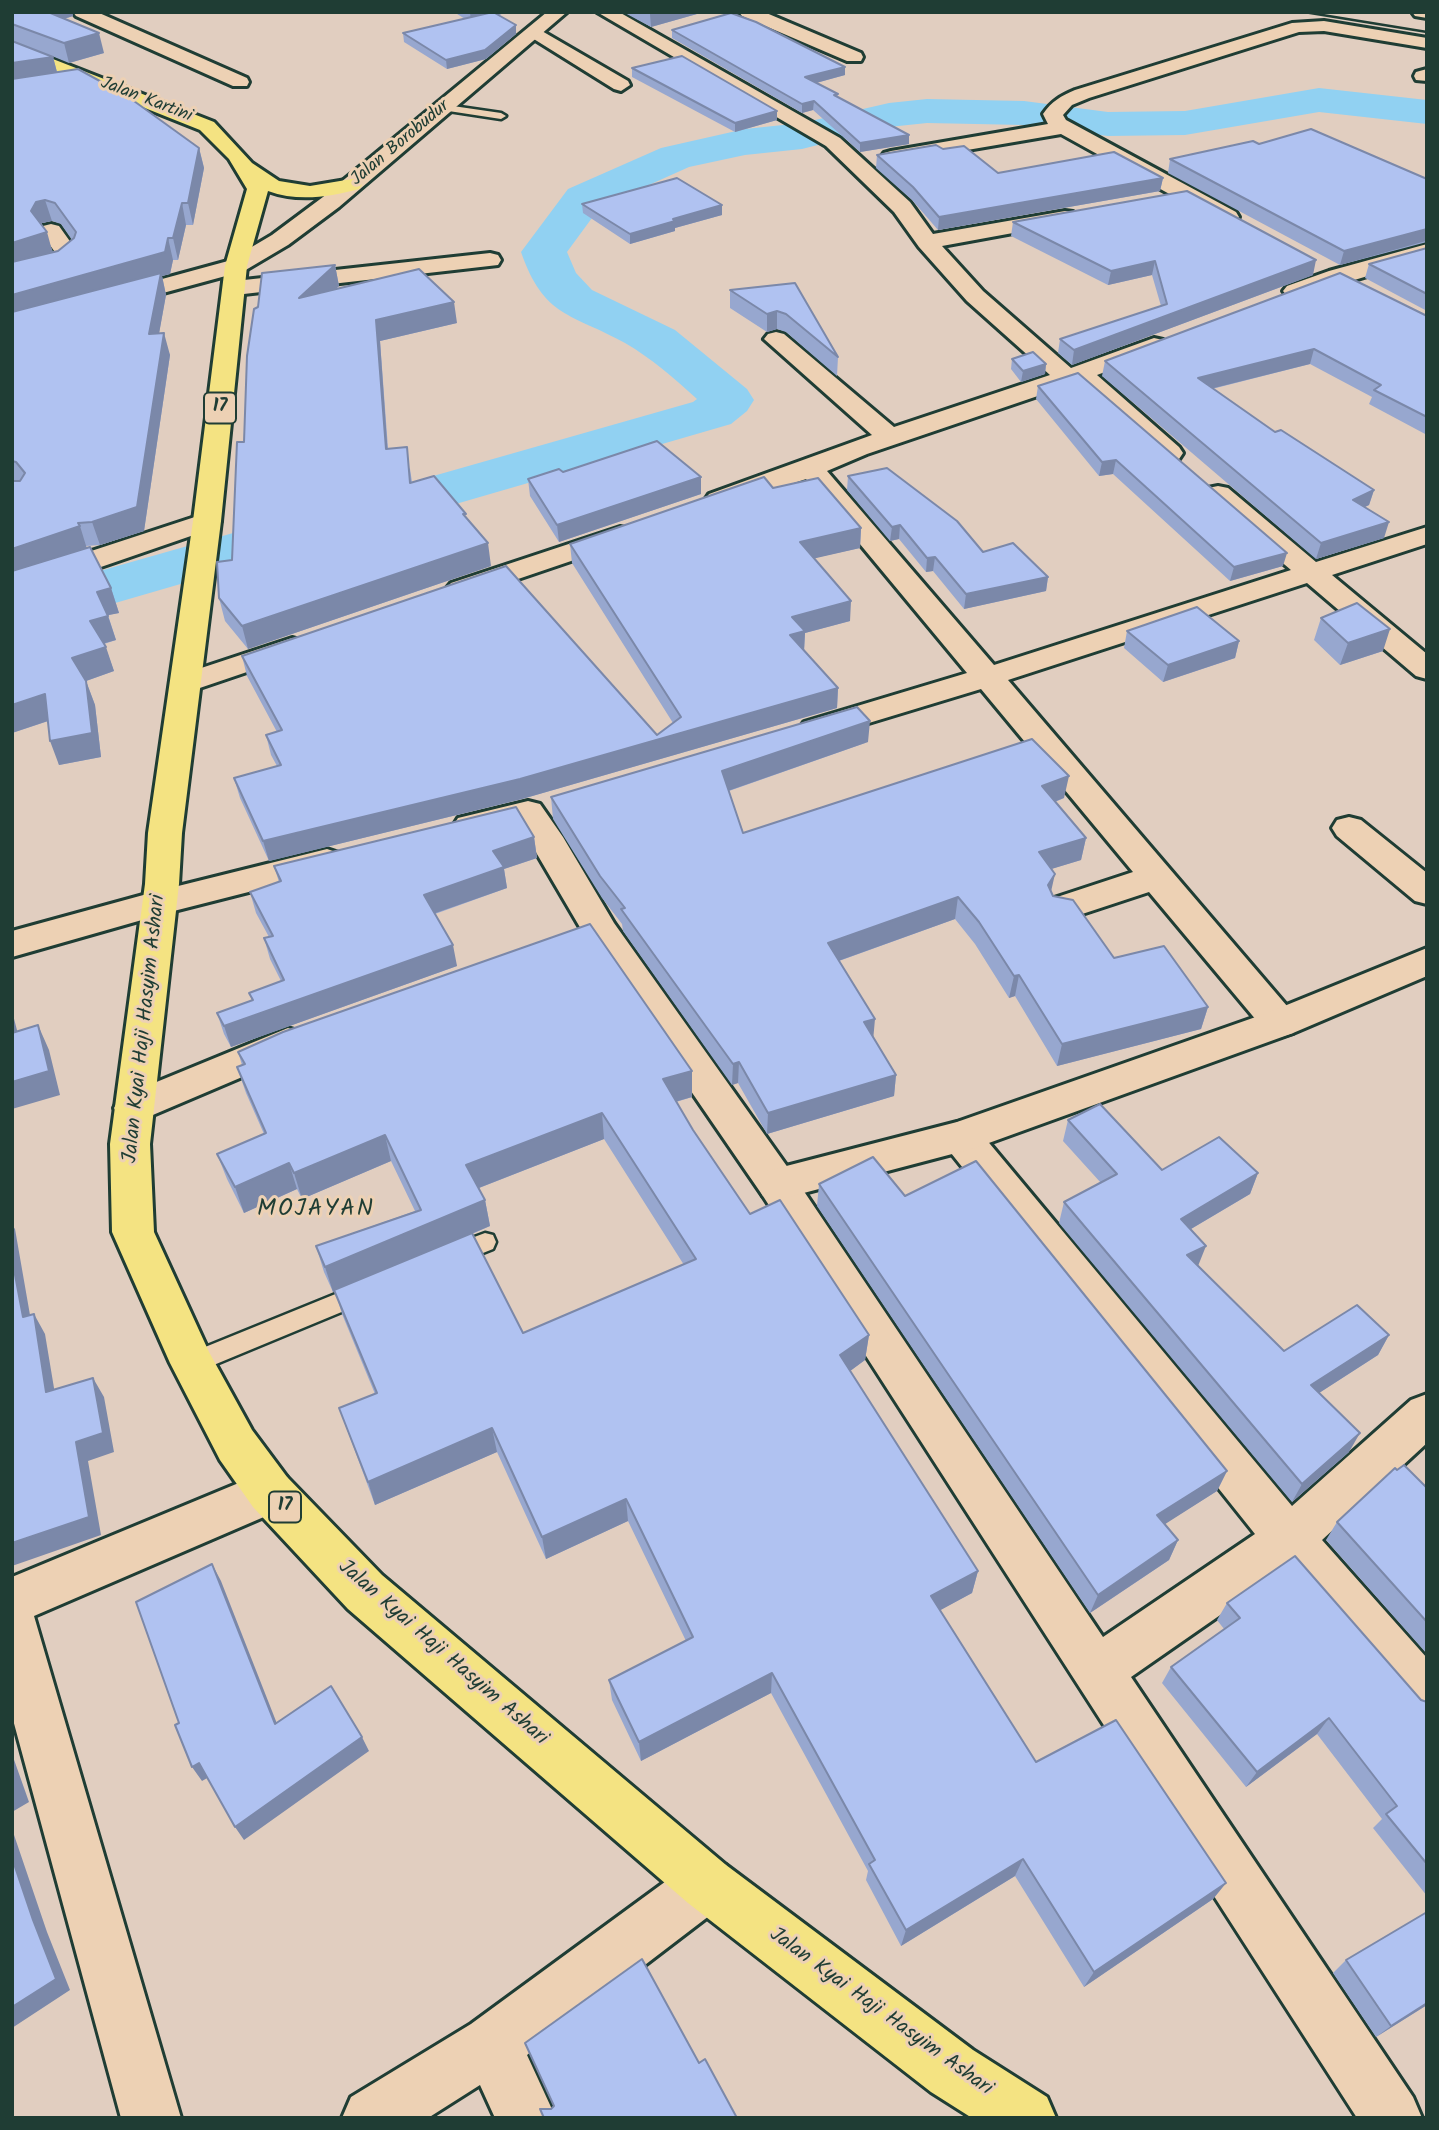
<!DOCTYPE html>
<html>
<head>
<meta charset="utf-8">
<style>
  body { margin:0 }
  #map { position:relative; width:1439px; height:2130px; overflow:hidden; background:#e1cec0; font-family:Kalam,sans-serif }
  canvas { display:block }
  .frame { position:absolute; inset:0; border:14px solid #1f3d34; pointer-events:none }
</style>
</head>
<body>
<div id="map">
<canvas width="1439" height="2130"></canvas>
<div class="frame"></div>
</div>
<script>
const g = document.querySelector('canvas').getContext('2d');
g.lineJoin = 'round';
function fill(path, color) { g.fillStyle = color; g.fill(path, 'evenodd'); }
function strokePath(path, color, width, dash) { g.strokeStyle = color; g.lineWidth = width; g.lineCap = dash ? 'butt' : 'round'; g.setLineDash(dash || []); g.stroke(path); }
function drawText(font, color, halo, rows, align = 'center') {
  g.font = font + ' Kalam,sans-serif'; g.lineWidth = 6; g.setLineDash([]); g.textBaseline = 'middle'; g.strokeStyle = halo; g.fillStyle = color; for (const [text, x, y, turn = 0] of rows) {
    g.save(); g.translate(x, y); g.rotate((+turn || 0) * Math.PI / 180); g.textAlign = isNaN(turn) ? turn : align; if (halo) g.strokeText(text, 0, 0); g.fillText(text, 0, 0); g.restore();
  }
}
fill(new Path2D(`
  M1319,88L1427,100V124L1319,112L1185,135L1108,136L1024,125L927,123L889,127L802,149L745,155L689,167L600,207L567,252L576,273L592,290L675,330L747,389L754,400L747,411L731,424L12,633V596L693,402L697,399C674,378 651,358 625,343C571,313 544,318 521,252L568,189L661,148L745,129L802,123L889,103L927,99L1024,101L1108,112L1185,111Z`), '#91d1f2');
const service = new Path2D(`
  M446,105L501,113L506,116L501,119L442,110V106Z
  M485,1233L493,1235L496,1242L493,1249L453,1265L445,1262L441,1255L445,1248Z
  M365,1282L373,1285L377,1292L373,1299L192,1374L183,1370L180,1363L183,1356Z`);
const minor = new Path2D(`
  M73,12H97L247,78L249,82L247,86H233L76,16Z
  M597,12H619L840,138L910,202L933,234L1065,211L1073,212L1076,217L1073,222L942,246L983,291L1071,368L1154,338L1163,340L1166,345L1163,350L1097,375L1179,447L1183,453L1179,459L1170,461L1161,459L1076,383L867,454L827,471L994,665L1291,570L1208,500L1204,494L1208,488L1218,486L1228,488L1316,562L1427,527V544L1332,575L1427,654V679L1416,676L1307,583L1008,680L1293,1013L1299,1023L1293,1033L1280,1037L1267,1033L1149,892L1064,920L1051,917L1046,908L1051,899L1133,872L981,689L826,736L815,739L804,736L799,729L804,722L967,673L806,479L719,508L709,506L705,500L709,494L872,435L764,339L768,334L776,332L784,334L894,427L1050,375L967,301L919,247L894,212L826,146Z
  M739,12H764L861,53L863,57L861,61H847L742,16Z
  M1324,21L1427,38V48L1324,31L1299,32L1089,98L1072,105L1063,115L1066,120L1236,212L1239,217L1236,222H1220L1061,134L891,163L884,161L881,157L884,153L891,151L1048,124L1043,114C1052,101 1061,96 1075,90L1292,23Z
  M535,27L628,81L630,85L621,91L614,89L529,36L526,32L529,28Z
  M1427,69V81L1416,80L1414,76L1416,72Z
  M51,224L59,226L79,254V258L64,270L12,283V269L48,260L57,255L40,231L43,226Z
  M1427,244V258L1295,298L1287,296L1283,291L1287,286L1329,271Z
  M490,253L498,255L501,260L498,265L235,295L227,293L224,288L227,283L235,281Z
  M207,513L217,515L221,521L217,527L69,578L12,595V577Z
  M620,527L630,529L634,535L630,541L471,595L461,598L451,595L446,589L451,583Z
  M292,638L303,641L307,647L303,653L185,693L174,691L170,684L174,677Z
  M528,801L540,804L563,837L614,923L791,1172L1103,1637L1255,1534L947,1148L941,1137L947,1126L961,1121L975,1126L1292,1506L1411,1400L1427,1394V1443L1322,1540L1427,1658V1721L1409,1714L1285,1570L1131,1677L1413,2097L1422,2118H1357L763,1196L588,941L520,825L470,837L458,834L453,826L458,818Z
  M1349,817L1361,820L1427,873V904L1415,901L1337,836L1332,828L1337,820Z
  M327,849L339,853L344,861L339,869L158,915L146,912L140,903L146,894Z
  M288,1028L301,1032L307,1042L301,1052L134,1123L120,1119L114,1108L120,1097Z
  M270,1470L287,1477L294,1492L287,1507L34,1616L181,2118H121L12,1716V1577Z
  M707,1857L726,1865L734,1884L726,1903L527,2055L556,2118H495L480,2085L428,2118H342L351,2097L471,2024L688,1865Z`);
const tertiary = new Path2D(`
  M547,12H567L339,207L288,245L244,271L12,334V320L228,261L272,235L323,197Z
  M1412,12H1427V18L1415,16Z
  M158,891L170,894L176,903L170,912L12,957V931Z
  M1427,948V976L1293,1033L975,1148L777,1200L763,1196L757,1184L763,1172L957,1122L1267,1013Z`);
const trunk = new Path2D(`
  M12,43L214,122L252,163L279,181L310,186L352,179L359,181L362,185L359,189C329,197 298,202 268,191L247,266L221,521L182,833L179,884L150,1144L154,1232L209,1352L252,1430L287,1477L382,1575L726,1865L973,2050L1047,2097L1056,2118H972L931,2092L688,1903L348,1609L253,1507L220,1460L170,1363L112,1232L110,1144L145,884L148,833L193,521L225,266L247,189L229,159L200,130L12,55Z`);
strokePath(service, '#1f3d34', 5);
strokePath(minor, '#1f3d34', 6);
strokePath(tertiary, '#1f3d34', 6);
strokePath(trunk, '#1f3d34', 6);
fill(service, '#edd1b4');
fill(minor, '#edd1b4');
fill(tertiary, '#edd1b4');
fill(trunk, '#f4e382');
strokePath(new Path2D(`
  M1304,12L1427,32`), '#1f3d34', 2.5);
fill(new Path2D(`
  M12,12H72L73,16L64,19L104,53L69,63L52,56L53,57L57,72L199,148L204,168L193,225H186L178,260H173L170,274L162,276L166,295L159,333L170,355L144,531L100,545L86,546L111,588L119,613L108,615L116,640L104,644L114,671L86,681L95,705L101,757L59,765L48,721L12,733ZM52,221L61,224L72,240L58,251L53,252L42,225V223Z
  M454,12H509L498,15L516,34L486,59L447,69L404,42L403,33L465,19Z
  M623,12H704L651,27Z
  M672,30L845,67V75L816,83L838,94L837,97L909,144L860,152L813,110L802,113L672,38Z
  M632,68L777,111V120L735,132L632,77Z
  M1259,144L1427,179V242L1340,265L1168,173L1170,159Z
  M877,155L998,173L1163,178L1160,191L938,230L912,200L876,168Z
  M582,204L722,215L675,228V231L630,244L583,213Z
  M1013,222L1313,275L1072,365L1058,353L1060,339L1161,306L1152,275L1108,285L1011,236Z
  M1427,248V311L1365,278L1369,264Z
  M335,265L339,286L336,289L457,323L380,341L388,448L410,469L412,482L466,518L491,566L248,649L225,621L219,598L232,560L258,307Z
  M795,283L838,357L837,376L786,332L777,329L767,332L730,308V290Z
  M1427,316V435L1369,404L1372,397L1310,364L1212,389L1275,432L1374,490L1369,505L1365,507L1384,538L1316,559L1102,376L1105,361Z
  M1012,359L1046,364L1045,374L1021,382L1011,369Z
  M1038,386L1283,566L1230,581L1113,474L1099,476L1036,399Z
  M563,472L701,494L559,542L530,496L528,479Z
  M848,476L983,552L1048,577L1046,591L964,609L933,571L926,572L899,539L890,541L847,490Z
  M773,488L861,528L860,548L814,558L850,621L805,633L804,651L838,688L837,708L522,799L269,861L240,798L234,778L277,766L271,755L266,735L277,732L247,676L242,656L657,735L673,723L572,563L570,544Z
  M1321,618L1383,651L1340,665L1314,640Z
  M1127,631L1239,641L1235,658L1163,682L1124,648Z
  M868,742L729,791L743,833L1064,798L1055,802L1086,838L1081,860L1051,869V892L1053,896L1114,958L1208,1007L1201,1029L1057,1066L1015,996L1009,998L975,944L955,919L839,961L873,1036L896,1075L894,1096L767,1134L738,1083L732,1085L623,931L622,924L602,898L553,819L551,797Z
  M534,837L537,858L504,869L507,888L435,914L457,966L231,1047L224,1034L217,1013L252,1000L249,993L281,981L270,959L264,938L269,937L256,913L250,892L279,882L274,866Z
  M238,1052L692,1097L676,1102L693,1130L750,1214L869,1335L865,1360L850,1371L978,1571L972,1593L940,1610L1036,1762L1226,1883L1213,1899L1084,1987L1015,1876L901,1946L866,1880L868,1871L771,1693L641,1761L612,1700L609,1680L686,1641L628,1521L546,1559L497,1452L375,1505L339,1408L375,1394L342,1314L335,1291L333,1292L324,1272L316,1246L415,1211L391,1161L302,1199L297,1189L244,1213L227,1179L217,1154L264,1134L246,1093L237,1067L242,1065ZM604,1139L684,1265L523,1333L472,1234L490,1226L485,1200L479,1188Z
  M1068,1120L1162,1170L1258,1173L1250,1194L1191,1229L1198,1266L1284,1351L1389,1335L1378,1355L1319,1393L1349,1452L1292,1502L1059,1223L1064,1202L1101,1183L1063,1141Z
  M819,1184L905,1196L1227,1471L1217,1491L1164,1524L1178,1540L1169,1560L1090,1613L817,1206Z
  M1427,1488V1654L1326,1540L1337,1522Z
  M1227,1603L1427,1702V1896L1373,1828L1382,1819L1317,1734L1246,1787L1162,1683L1171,1667L1224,1629L1217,1620Z
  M1427,1912V2005L1376,2037L1333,1973L1346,1960Z`), '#97a7cf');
fill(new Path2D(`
  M37,12H72L73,16L41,26Z
  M470,12H509L471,22Z
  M656,12H704L651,27L650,14Z
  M516,25V34L486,59L447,69L446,60Z
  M99,33L104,53L69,63L64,43Z
  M53,57L58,76L12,83V63Z
  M845,67V75L805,86V77Z
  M814,101L813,110L802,113V104Z
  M777,111V120L735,132V123Z
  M909,135V144L860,152V143Z
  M199,148L204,168L193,225L188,203Z
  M1163,178L1160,191L938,230L939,217Z
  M45,200L52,221L42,223L38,233L31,211L36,202Z
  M182,203L186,225L178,260L173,238Z
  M722,205V215L675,228V231L630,244V234L673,219Z
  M1427,229L1426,241L1340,265L1344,251Z
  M47,232L53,254L12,267V243Z
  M168,238L173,260L170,274L162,276L166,295L155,356L12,319V295Z
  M1316,260L1313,275L1072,365L1074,350Z
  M1155,261L1152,275L1108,285L1111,271Z
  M335,265L339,286L303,319L299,298Z
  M454,302L457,323L380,341L389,471L386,449L376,320Z
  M777,311V329L767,332V314Z
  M164,333L170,355L144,531L100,545L92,522Z
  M1314,349L1310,364L1194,393L1198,378Z
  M1046,364L1045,374L1021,382L1023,371Z
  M1116,460L1113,474L1099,476L1102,462Z
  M701,477V494L559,542L557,525Z
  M1374,490L1369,505L1348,515L1353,500Z
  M1389,522L1384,538L1316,559L1321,543Z
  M900,525L899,539L890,541L892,527Z
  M80,526L87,549L12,576V549Z
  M861,528L860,548L799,562L800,542Z
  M488,543L491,566L248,649L242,626Z
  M1287,553L1283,566L1230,581L1234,567Z
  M935,557L933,571L926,572L927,558Z
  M1048,577L1046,591L964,609L966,594Z
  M111,588L119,613L104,616L97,592Z
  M851,601L850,621L805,633L804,651L789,655L792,617Z
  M108,616L116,640L98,645L90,621Z
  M1390,629L1383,651L1340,665L1348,643Z
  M1239,641L1235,658L1163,682L1168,665Z
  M106,647L114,671L86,681L95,705L101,757L59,765L50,741L72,658Z
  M838,688L837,708L522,799L269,861L263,841Z
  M45,694L54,719L12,733V705Z
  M870,721L868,742L722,793V771Z
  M1069,776L1064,798L1038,808L1042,786Z
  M534,837L537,858L504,869L507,888L427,916L424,895L493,851Z
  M1086,838L1081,860L1035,874L1039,852Z
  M1055,874L1050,896L1048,885Z
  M958,897L955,919L827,965L828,943Z
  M453,945L457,966L231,1047L224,1026Z
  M1019,975L1015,996L1009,998L1014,976Z
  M1208,1007L1201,1029L1057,1066L1062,1044Z
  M12,1011L24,1057L12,1033Z
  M875,1019L873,1041L864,1022Z
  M38,1025L49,1050L60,1095L12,1109V1082Z
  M739,1062L738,1083L732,1085L733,1064Z
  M692,1071V1097L664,1105L663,1079Z
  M896,1075L894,1096L767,1134L768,1113Z
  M602,1113L604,1139L471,1191L466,1165Z
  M385,1135L391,1161L302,1199L294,1173Z
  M289,1163L297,1189L244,1213L235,1187Z
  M1258,1173L1250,1194L1174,1239L1181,1219Z
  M485,1200L490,1226L333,1292L325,1267Z
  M12,1225L15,1229L34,1338L23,1317L12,1259Z
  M1206,1246L1198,1266L1187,1255Z
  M34,1314L45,1334L58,1412L46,1392Z
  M869,1335L865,1360L838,1380L840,1355Z
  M1389,1335L1378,1355L1302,1404L1311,1385Z
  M93,1378L104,1397L114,1452L88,1461L101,1535L12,1566V1543L76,1442Z
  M492,1428L497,1452L375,1505L368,1482Z
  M1360,1433L1349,1452L1292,1502L1302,1484Z
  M1227,1471L1217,1491L1148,1535L1157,1515Z
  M626,1499L628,1521L546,1559L542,1537Z
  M1178,1540L1169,1560L1090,1613L1098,1595Z
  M212,1564L221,1581L283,1739L275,1724Z
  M978,1571L972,1593L926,1618L931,1596Z
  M772,1673L771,1693L641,1761L639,1742Z
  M1329,1718L1317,1734L1246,1787L1257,1772Z
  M362,1737L369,1751L244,1840L235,1827Z
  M12,1754L29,1802L12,1812Z
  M199,1763L209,1777L202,1781L192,1767Z
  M12,1829L47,1932L70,1990L12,2028V2007L33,1920L12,1858Z
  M1023,1859L1015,1876L901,1946L906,1930Z
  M1226,1883L1213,1899L1084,1987L1094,1972Z
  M1427,2003V2005L1376,2037L1391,2026Z`), '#7b88a9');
const building = new Path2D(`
  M12,12H48L99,33L64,43L12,24Z
  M493,12L516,25L485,50L446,60L403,33Z
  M731,13L756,22L845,67L805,77L838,94L834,95L909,135L860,143L814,101L802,104L672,30Z
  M12,41L53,57L12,63Z
  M682,56L777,111L735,123L632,68Z
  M78,69L127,96L199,148L188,203H182L173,238H168L165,252L12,295V262L58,251L74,238L76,232L55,203L45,200L36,202L31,211L47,232L12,243V79Z
  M1311,129L1427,179V229L1344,251L1170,159L1253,141L1259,144Z
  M936,145L943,149L964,146L998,173L1114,152L1163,178L939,217L913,187L877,155Z
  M677,178L722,205L673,219L675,221L630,234L582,204Z
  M1187,191L1316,260L1074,350L1060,339L1167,304L1155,261L1111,271L1013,222Z
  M1427,248V294L1369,264Z
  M335,265L299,298L419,269L454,302L376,320L386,449L407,447L410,483L434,476L466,514H463L488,543L242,626L219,598L217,562L232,560L237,442H244L247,356L254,309L258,307L262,273Z
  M161,273L149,334L164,333L137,507L92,522L78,523L80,526L12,549V481H20L25,473L16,462L12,461V312Z
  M1340,273L1427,316V417L1374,390L1381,385L1314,349L1198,378L1275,432L1281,430L1374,490L1353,500L1389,522L1321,543L1105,361Z
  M795,283L838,357L786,314L777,311L767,314L730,290Z
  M1033,352L1046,364L1023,371L1012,359Z
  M1078,373L1287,553L1234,567L1116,460L1102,462L1038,386Z
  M657,441L701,477L557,525L528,479L559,469L563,472Z
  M887,468L957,521L983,552L1013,543L1048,577L966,594L935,557L927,558L900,525L892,527L848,476Z
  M764,477L773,488L818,478L861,528L800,542L851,601L792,617L805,631L790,635L838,688L520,779L263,841L234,778L281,765L266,735L282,730L242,656L506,566L657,735L681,717L570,544Z
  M90,547L111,588L97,592L108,616L90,621L106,647L72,658L86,681L92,733L50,741L45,694L12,705V571Z
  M1357,603L1390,629L1348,643L1321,618Z
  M1197,607L1239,641L1168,665L1127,631Z
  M857,707L870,721L722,771L743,833L1032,739L1069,776L1042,786L1086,838L1039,852L1055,874L1048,885L1053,896L1073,900L1114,958L1164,946L1208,1007L1062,1044L1019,975L1014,976L979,922L958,897L828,943L875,1019L864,1022L896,1075L768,1113L739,1062L733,1064L621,909L625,908L600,876L551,797Z
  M516,807L534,837L493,851L504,867L424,895L453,945L224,1026L217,1013L253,1000L249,993L284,980L264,938L273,936L250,892L281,881L274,866Z
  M590,924L692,1071L663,1079L693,1130L750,1214L780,1200L869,1335L840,1355L978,1571L931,1596L1036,1762L1116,1720L1226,1883L1094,1972L1023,1859L906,1930L869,1864L875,1860L772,1673L639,1742L609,1680L693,1637L626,1499L542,1537L492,1428L368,1482L339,1408L377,1393L334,1290L472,1233L523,1333L696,1259L602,1113L466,1165L485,1200L325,1267L316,1246L421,1210L385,1135L294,1173L289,1163L235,1187L217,1154L266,1133L237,1067L245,1064L238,1052L283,1032Z
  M38,1025L49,1071L12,1082V1033Z
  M1100,1104L1162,1170L1219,1137L1258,1173L1181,1219L1206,1246L1187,1255L1284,1351L1357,1305L1389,1335L1311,1385L1360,1433L1302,1484L1064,1202L1117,1174L1068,1120Z
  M873,1157L905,1196L976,1161L1227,1471L1157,1515L1178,1540L1098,1595L819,1184Z
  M12,1259L23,1317L34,1314L46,1392L93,1378L103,1433L76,1442L89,1517L12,1543Z
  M1404,1465L1427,1488V1622L1337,1522L1395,1468L1397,1470Z
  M1295,1556L1421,1700L1427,1702V1864L1386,1814L1397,1806L1329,1718L1257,1772L1171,1667L1240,1618L1227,1603Z
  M212,1564L275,1724L331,1686L362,1737L235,1827L199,1763L192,1767L175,1725L179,1723L136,1602Z
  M12,1858L33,1920L56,1979L12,2007Z
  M1427,1912V2003L1391,2026L1346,1960Z
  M642,1959L699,2063L705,2059L737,2118H544L540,2109H551L554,2106L525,2043Z`);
fill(building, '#b0c2f1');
strokePath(building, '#7b88a9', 2);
drawText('18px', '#1f3d34', '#edd1b4', [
  ["Jalan Kartini",146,101,21],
  ["Jalan Borobudur",401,144,-40]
]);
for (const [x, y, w] of [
  [220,408,32],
  [285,1507,32]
]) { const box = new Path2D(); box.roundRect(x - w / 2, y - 15.5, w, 31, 5); g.fillStyle = '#edd1b4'; g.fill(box); strokePath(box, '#1f3d34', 2); }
drawText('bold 19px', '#1f3d34', null, [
  ["17",220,408],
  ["17",285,1507]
]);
drawText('21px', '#1f3d34', '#edd1b4', [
  ["Jalan Kyai Haji Hasyim Ashari",146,1029,-84],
  ["Jalan Kyai Haji Hasyim Ashari",442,1654,41],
  ["Jalan Kyai Haji Hasyim Ashari",880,2013,36]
]);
g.letterSpacing = '2px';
drawText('24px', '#1f3d34', '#edd1b4', [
  ["MOJAYAN",316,1211]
]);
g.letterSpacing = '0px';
</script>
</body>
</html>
